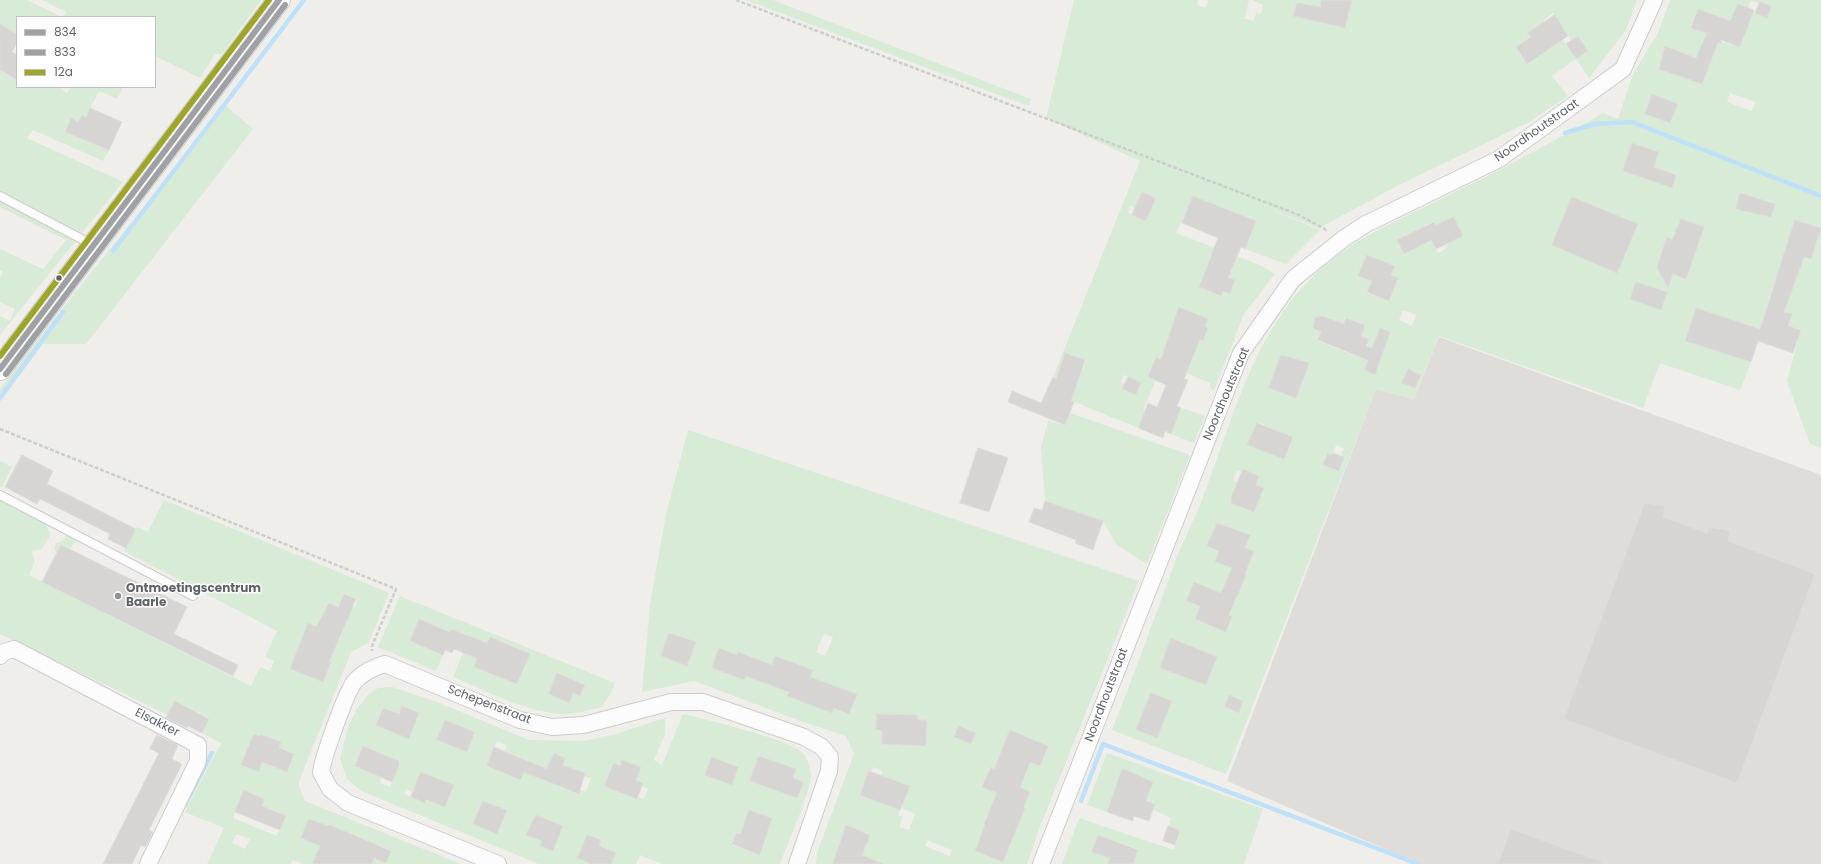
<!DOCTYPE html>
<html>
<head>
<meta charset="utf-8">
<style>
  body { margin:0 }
  #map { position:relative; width:1821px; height:864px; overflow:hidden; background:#efeeea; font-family:Poppins,sans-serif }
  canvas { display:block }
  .legend { position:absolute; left:16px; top:16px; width:140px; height:72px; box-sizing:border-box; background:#fff; border:1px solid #bfc1c3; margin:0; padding:5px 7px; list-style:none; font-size:12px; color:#5f6368 }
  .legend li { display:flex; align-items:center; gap:8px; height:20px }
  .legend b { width:20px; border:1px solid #bfc1c3 }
</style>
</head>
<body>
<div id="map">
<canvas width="1821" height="864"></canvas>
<ul class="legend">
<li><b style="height:5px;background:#9fa1a4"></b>834</li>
<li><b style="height:5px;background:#9fa1a4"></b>833</li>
<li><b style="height:5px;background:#9ea62a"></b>12a</li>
</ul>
</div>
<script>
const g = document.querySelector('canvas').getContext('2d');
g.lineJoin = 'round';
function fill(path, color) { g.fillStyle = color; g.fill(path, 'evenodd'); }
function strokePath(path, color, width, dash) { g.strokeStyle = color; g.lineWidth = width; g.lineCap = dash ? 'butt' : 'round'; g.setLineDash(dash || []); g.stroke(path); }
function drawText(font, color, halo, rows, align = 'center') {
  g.font = font + ' Poppins,sans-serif'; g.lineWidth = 3; g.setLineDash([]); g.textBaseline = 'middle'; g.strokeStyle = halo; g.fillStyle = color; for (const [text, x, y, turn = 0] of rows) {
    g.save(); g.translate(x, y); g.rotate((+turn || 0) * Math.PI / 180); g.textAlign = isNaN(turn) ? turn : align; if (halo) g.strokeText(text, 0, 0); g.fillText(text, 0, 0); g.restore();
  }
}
fill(new Path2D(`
  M1439,337L1821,475V864H1420L1227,781L1376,389L1414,399Z`), '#dfddda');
fill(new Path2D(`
  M0,0H27L62,17H17V34L0,24Z
  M42,0H261L222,54H215L200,78L155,56V17H63L66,12Z
  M746,0H773L1031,99L1028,106Z
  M1074,0H1198L1197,5L1206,8L1208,0H1249L1245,18H1242L1254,21L1256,13L1261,14L1263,5L1252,0H1321L1316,22L1345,28L1352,0H1637L1626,30L1589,78L1576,59L1552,76L1568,96L1529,122L1395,187L1319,228L1262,206L1320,230L1286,264L1245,249L1256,221L1193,196L1176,233L1260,265L1275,274L1244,314L1214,390L1210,388V383L1187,373L1192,359H1161L1156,357L1152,366L1160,369L1143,411L1145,412L1138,428L1046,390L1050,382L1063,386L1059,372L1056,379L1053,377L1140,161L1046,118ZM1553,13L1571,40L1578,36L1588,51L1576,59L1563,40L1527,63L1516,47L1531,37L1528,33L1545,22L1544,20ZM1142,192L1156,198L1146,221L1128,213L1130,206L1135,208ZM1211,255L1234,264L1228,278L1235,281L1230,294L1223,291L1221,296L1199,287ZM1179,307L1208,319L1205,326L1208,328L1203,340L1172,327ZM1065,353L1086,361L1083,370L1063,358ZM1124,375L1141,382L1136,395L1122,389L1124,384L1121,382Z
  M1670,0H1821V448L1810,444L1787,381L1801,330L1788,326L1792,314L1784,312L1791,290L1774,284L1763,319L1764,321L1762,329L1696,308L1685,341L1751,362L1740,390L1660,363L1643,408L1439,336L1414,399L1376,389L1226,774L1112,730C1135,672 1156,613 1178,554C1186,535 1196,516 1203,497C1237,409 1256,319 1334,258C1370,230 1414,213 1455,192C1505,168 1554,141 1603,113L1618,119L1633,74L1658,33ZM1751,1L1772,6L1767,17L1737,6L1738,4L1748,8ZM1698,9L1728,20L1725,26L1745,34L1740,47L1705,37L1707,33L1691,27ZM1667,47L1671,48L1670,50H1676L1710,63L1691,80L1659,68ZM1730,93L1756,102L1752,111L1727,102ZM1652,95L1678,104L1670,123L1645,114ZM1632,143L1659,152L1654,167L1676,175L1672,188L1623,171ZM1454,217L1463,236L1445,244L1447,248L1438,253L1424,226L1433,221L1436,225ZM1367,255L1395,266L1391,275L1398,278L1389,301L1367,293L1372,281L1358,276ZM1403,310L1416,315L1412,326L1399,320ZM1321,316L1344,324L1346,318L1365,325L1361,336L1369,339L1363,353L1356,351L1353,355L1318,341L1321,332L1314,328L1315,318ZM1372,348L1383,352L1375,374L1364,370ZM1258,422L1293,438L1284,458L1247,445ZM1336,445L1344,448L1341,456L1344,458L1339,471L1324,465L1328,454L1332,455ZM1243,470L1259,476L1256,485L1263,489L1254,512L1230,502L1237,483L1233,480L1237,471L1242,472ZM1217,523L1229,527L1245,547L1253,551L1245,574L1215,562L1219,551L1208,546ZM1194,582L1221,593L1237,595L1229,615L1232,616L1226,631L1195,619L1201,604L1196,605L1186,601ZM1171,638L1216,657L1206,684L1160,668ZM1151,693L1172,701L1157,738L1136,730ZM1229,696L1243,701L1239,713L1225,707Z
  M2,68L5,73L17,80V87H30L33,89L34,87H63L61,90L67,93L71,87H123L117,99L99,91L86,117L82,115L78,122L71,119L65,131L109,150L103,161L33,130L27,138L123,182L0,335V316L10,321L15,309L0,302V278L3,272L0,270V249L43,269L66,240L0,207V71Z
  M225,105L253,129L86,344H43L0,402V389L54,319Z
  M1181,408L1205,416L1194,443L1171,434Z
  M1070,413L1190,455L1147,564L1117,545L1103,521L1045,501L1041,448L1048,421L1065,425Z
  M688,430L1139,581L1041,824L1027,864H868L870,858L862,855L870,835L846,825L838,846L840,847V864H816L817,853L854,754L846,736L803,722L694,681L642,692L650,605L666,514ZM669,633L695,642L687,665L661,656ZM824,634L833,637L825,656L816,652ZM719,648L737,655L738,652L752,657L744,680L712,668ZM775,656L813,670L801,701L788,696L789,691L766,683ZM830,684L856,694L834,708L832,713L821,709ZM877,714L916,715L917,720H927L926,746L882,744V730L876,729ZM959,727L976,733L971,744L955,737ZM1010,731L1048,746L1040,766L1002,750ZM873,767L882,771L881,775L909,786L901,808L915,814L909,830L899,827L903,817L898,815L900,810L860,795L869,771L871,772ZM991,767C1009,771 1012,784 1030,792L1024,804L983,787ZM989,812L1019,824L1003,862L975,851L990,826L984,824ZM927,840L952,850L950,856L925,846Z
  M0,461L12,467L2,487L0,486Z
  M0,500L46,523L50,535L42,549L32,551L35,561L29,575L132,627L142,608L160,617L150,636L251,686L260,667L270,671L274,661L265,657L277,631L124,551L137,527L148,532L164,500L389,593L369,642L351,652L298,784L305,801L461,864H372L374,858L391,851L359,837L353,849L324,864H302L293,860L290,864H207L224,828L185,812L221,743L202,733L209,718L175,701L168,715L0,634ZM344,594L358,600L355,607L353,606L321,622L319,621L329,603L338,607ZM299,647L321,656V658L330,662L323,682L290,669ZM260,734L281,742L279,748L294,755L287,772L262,762L258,772L241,765L245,754L252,757ZM244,790L264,799L262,806L285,816L277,836L233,818ZM309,819L329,826L330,825L339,828L329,854L318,850L320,845L302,838ZM236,834L250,839L245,849L232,843Z
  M66,535L76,540L70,549L61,545L57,554L54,548L56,543L63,541Z
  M400,596L615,683L612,691L602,707C589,710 576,714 563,714C525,712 487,691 453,677L470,636L451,629L449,632L419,619L410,641L443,655L436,671L378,647ZM483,644L527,662L517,684L474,667ZM557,674L585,685L580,696L573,693L569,703L549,694Z
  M392,687L437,702L529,740L584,741L613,735L665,718V734L654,760L662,765L683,714C704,719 793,740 804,754C808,759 810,769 811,775C812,789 786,847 780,864H662L640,855L636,864H539L361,791L347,779L340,759L348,727L357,709L369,694L378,688ZM402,706L419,713L409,738L376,725L383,708L399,714ZM445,720L475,732L467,752L437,740ZM497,741L507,745L504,751L529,761L521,780L487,766ZM363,746L400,762L390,787L380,783L382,778L371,773V771L355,766ZM554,753L565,758L563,765L585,773L584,776L591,778L586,792L579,789L577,794L543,780ZM759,756L796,769L793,778L803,782L797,797L750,781ZM622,760L641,767L636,780L643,783L642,786L648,789L644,799L638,797L637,799L622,793L613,784ZM422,772L454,785L445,807L426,800L425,803L404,794L406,789L413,792ZM483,801L507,810L497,833L473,824ZM749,810L772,818L763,839L766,840L760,855L732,845L736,833L740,834ZM536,815L559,824L558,827L562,829L553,851L540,846L542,841L526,835Z
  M1107,753L1263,809L1244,864H1133L1138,849L1098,835L1110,858L1107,864H1062L1079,818L1174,850L1180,830L1169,826L1171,818L1153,810L1155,804L1146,801L1153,782L1124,769L1121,771L1107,812L1087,805Z`), '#d8ebd6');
strokePath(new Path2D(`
  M1565,133L1595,124L1632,122L1821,196
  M113,251L304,0
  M0,398L63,312
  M1081,801L1103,744L1418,864
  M185,805L212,753`), '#bfe0f9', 4.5);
const building = new Path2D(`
  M1321,0H1352L1345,28L1293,16L1297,3L1320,7Z
  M1760,2L1772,6L1767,18L1755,13Z
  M1738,4L1754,10L1740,47L1721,40V43L1718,42L1702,84L1659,69L1665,46L1696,58L1707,33L1691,28L1698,9L1730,21Z
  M1555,15L1568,36L1527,64L1516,47L1531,37L1528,33Z
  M0,24L17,34V42L12,52L17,55V80L1,70L0,72Z
  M1578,36L1588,51L1576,59L1566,44Z
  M1652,94L1678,104L1670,123L1645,114Z
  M90,108L122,122L109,150L65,132L71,118L78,122L82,115L86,117Z
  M1632,143L1659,152L1654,167L1676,175L1672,188L1623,171Z
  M1142,192L1156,198L1146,221L1132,215Z
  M1740,193L1775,204L1771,217L1736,209Z
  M1193,196L1256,221L1245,249L1241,247L1228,278L1235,280L1230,294L1223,291L1221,296L1199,287L1218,238L1182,223Z
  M1572,197L1638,224L1617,273L1552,245Z
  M1454,217L1463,236L1436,249L1431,240L1404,254L1397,240L1434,222L1436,225Z
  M1681,219L1704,227L1686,279L1673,274L1668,288L1657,267L1667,237L1672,240Z
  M1795,220L1821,228L1811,259L1804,257L1784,312L1792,314L1788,326L1801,330L1793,353L1758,341L1751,362L1685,341L1696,308L1760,329Z
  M1367,255L1395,266L1391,275L1398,278L1389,301L1367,292L1372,281L1358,276Z
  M1636,282L1667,292L1661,310L1630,299Z
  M1179,307L1208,319L1205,326L1208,328L1203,341L1200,339L1184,379L1188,380L1177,406L1181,408L1171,434L1165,431L1163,438L1138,428L1148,403L1157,407L1166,385L1148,377L1156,357L1161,359Z
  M1322,316L1344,324L1346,318L1365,325L1361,336L1369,339L1366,346L1372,348L1380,328L1390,332L1375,375L1364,370L1368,360L1318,340L1321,332L1313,328L1315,318Z
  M1065,353L1085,360L1071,401L1074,402L1065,425L1008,402L1012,391L1041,403L1053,377L1056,379Z
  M1281,355L1309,363L1296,398L1269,388Z
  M1408,369L1421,375L1415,388L1402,383Z
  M1128,377L1141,382L1136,395L1122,389Z
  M1257,423L1293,437L1284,459L1247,445Z
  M978,448L1008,458L989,512L960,503Z
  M1328,453L1332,455L1333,453L1344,457L1339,471L1323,465Z
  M22,455L53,471L47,484L136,529L126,548L108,539L110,534L40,499L37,504L5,487Z
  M1243,469L1259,476L1256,485L1264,488L1254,512L1231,503V498Z
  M1045,501L1103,521L1093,550L1075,543L1076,540L1029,522L1034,508L1042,510Z
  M1645,503L1665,506L1663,517L1707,533L1708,527L1730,531L1728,541L1815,574L1737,783L1564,719Z
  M1217,523L1250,535L1245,548L1254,551L1245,574L1246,575L1229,615L1232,616L1226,632L1195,619L1200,606L1186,601L1194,582L1221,593L1232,568L1215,562L1219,551L1207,546Z
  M61,545L187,607L174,634L238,665L233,676L42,582Z
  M344,594L356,599L329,662H331L323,682L290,669L308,623L316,627L329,603L338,607Z
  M419,619L449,632L451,629L487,643L490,637L530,654L517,684L474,667L477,658L454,649L452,653L445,650L443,655L410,641Z
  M669,633L696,642L687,666L661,656Z
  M1171,638L1217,657L1206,685L1160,668Z
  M719,648L737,655L738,652L772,665L775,656L813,670L810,677L857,694L849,714L834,708L832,713L787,696L789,692L746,676L744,680L712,668Z
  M557,673L585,685L580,696L573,693L569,703L549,694Z
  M1151,693L1172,701L1157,738L1136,730Z
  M1229,695L1243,701L1239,713L1225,707Z
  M175,701L209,719L202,733L188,726L187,728L166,718Z
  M402,706L419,713L409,739L376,725L383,708L399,714Z
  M877,714L917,715V720H927L926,746L882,744V730H876Z
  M445,720L475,732L467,752L437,740Z
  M959,726L976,733L971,744L954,737Z
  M1010,730L1048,746L1040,766L1030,762L1020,787L1030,792L1025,804L1024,811L1003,862L975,851L985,825L984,824L997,793L982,787L991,767L994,769Z
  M254,734L260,736V734L281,742L279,748L294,754L287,772L262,762L259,772L241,765Z
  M157,735L178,745L172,759L182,764L149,830L153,832L145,847L141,845L132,864H103L159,753L150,749Z
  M363,746L399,761V766L392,782L355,766Z
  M494,747L547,769L554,753L565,758L563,765L585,773L579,794L524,772L521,780L487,766Z
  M759,756L796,769L793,778L804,782L797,798L750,781Z
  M712,757L738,767L732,785L705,775Z
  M622,760L641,767L636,780L643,783L637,799L604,786L614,763L620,766Z
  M1124,769L1153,782L1146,801L1155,804L1149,821L1134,816L1133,821L1107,812L1121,771Z
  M869,771L910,786L900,810L860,795Z
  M421,772L454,785L445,807L426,800L425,803L411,797Z
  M244,790L264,799L262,806L286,816L280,830L235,812Z
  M483,801L507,810L497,834L473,824Z
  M749,810L772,818L760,855L732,844L736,833L740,834Z
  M536,815L563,826L553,851L540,846L542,841L526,835Z
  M309,819L329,826L330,825L391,851L386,863L374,858L372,864H312L320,846L301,838Z
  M846,825L870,835L862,855L883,864H833Z
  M1168,826L1180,830L1175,845L1163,841Z
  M1511,829L1602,862L1601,864H1498Z
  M587,835L601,840L599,846L616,853L611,864H591L578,858Z
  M1098,835L1138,850L1133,864H1107L1110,858L1092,852Z`);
fill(building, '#d6d5d3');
strokePath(building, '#deddd9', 1);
const lane = new Path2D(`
  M0,196L93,245
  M0,495L193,596`);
const street = new Path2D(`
  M0,656L4,652L14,649L198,745V761L148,864
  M498,864L348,803L330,789L321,772C323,758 347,688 356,680C365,671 374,667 385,664L520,720L552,727L584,725L671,702H703L804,737L822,747L830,757L829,771L797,864
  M1041,864L1241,353L1293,279L1343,239L1366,224L1499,159L1623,69L1654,0`);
const secondary = new Path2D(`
  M0,369L279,0`);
strokePath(lane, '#cbcccc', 10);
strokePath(street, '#cbcccc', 18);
strokePath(secondary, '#cacacb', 24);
strokePath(new Path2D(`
  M736,0L1299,215L1328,231
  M0,429L396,589L372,646V651`), '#cacfcc', 2.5, [4, 2]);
strokePath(lane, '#fdfcfc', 8);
strokePath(street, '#fdfcfc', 16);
strokePath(secondary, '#fdfcfc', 22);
strokePath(new Path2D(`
  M0,369L279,0`), '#9fa1a4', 6);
strokePath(new Path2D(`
  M6,374L285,5`), '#9fa1a4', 6);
strokePath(new Path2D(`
  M0,356L269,0`), '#9ea62a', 6);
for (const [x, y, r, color] of [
  [59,278,3.5,"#5f6368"],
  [118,596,4,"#919496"]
]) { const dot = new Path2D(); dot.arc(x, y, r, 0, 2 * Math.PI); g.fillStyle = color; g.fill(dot); strokePath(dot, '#fff', 1.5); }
drawText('12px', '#5f6368', '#fff', [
  ["Noordhoutstraat",1537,131,-35],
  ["Noordhoutstraat",1227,394,-67],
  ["Noordhoutstraat",1107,695,-69],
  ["Schepenstraat",489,705,21],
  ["Elsakker",157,723,27]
]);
drawText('bold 12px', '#5f6368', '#fff', [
  ["Ontmoetingscentrum",126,589],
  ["Baarle",126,603]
], 'left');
</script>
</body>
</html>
